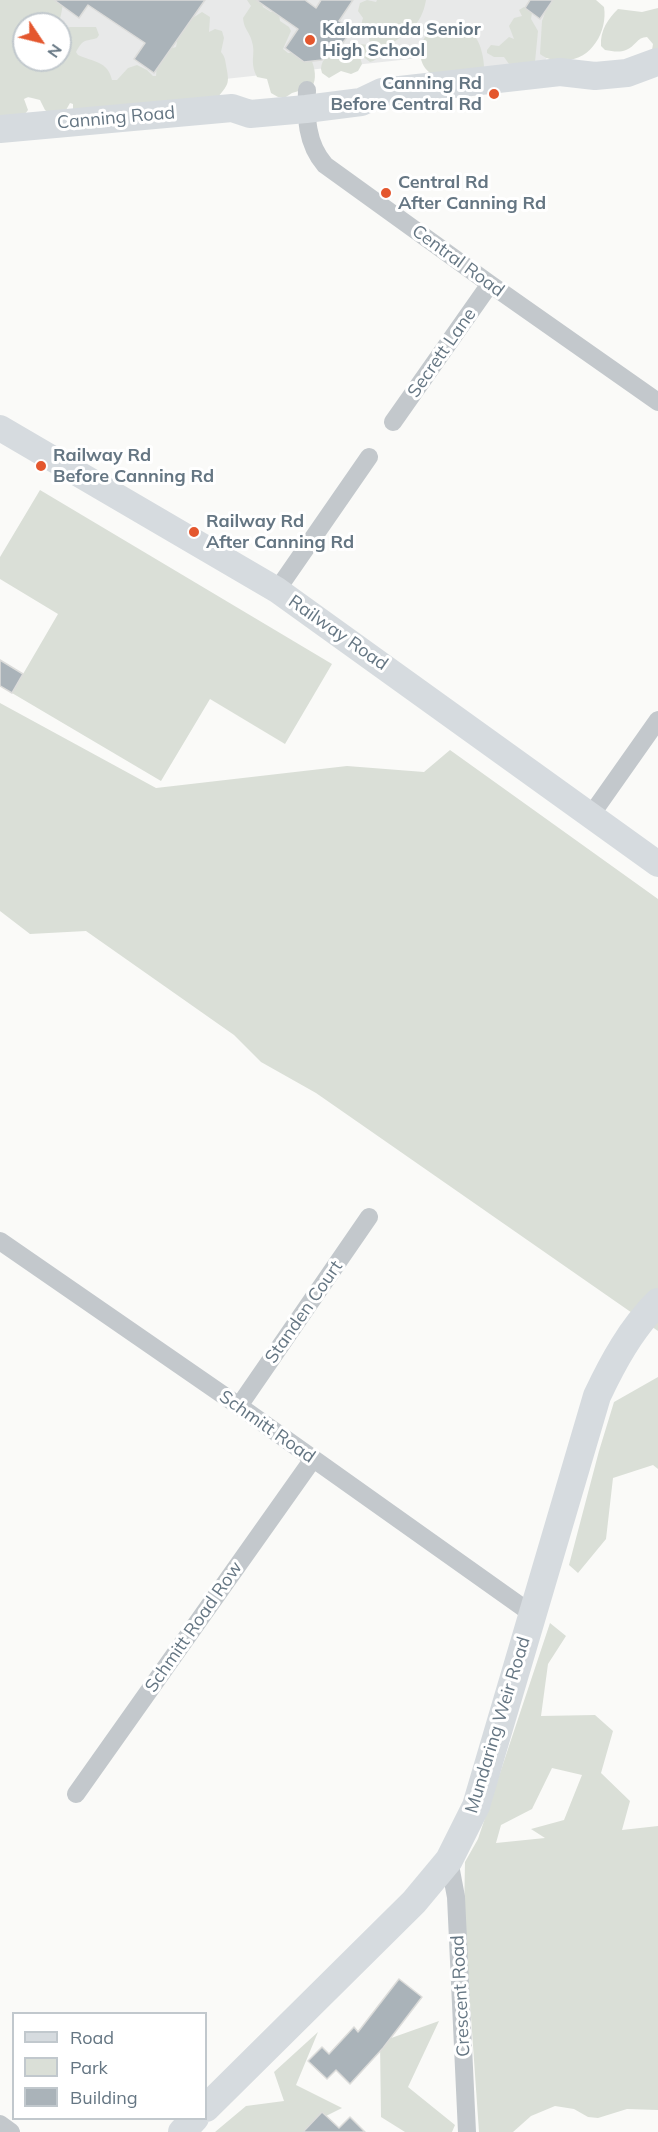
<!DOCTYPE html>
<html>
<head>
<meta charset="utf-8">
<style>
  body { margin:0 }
  #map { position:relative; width:658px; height:2132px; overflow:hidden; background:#fafaf8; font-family:Mulish,sans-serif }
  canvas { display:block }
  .legend { position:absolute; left:12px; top:2012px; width:195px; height:108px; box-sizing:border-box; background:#fff; border:2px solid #c1c8cd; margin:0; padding:8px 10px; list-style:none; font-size:18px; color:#657683 }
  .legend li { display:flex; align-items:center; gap:12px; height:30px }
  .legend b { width:30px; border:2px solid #c1c8cd }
  .north { position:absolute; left:12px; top:12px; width:60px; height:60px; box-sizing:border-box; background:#fff; border:2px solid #c1c8cd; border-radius:50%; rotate:125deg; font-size:16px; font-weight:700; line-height:24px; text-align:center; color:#657683 }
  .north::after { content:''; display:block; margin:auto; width:21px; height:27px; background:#e4572e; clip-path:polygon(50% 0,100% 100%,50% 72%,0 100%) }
</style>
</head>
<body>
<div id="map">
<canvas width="658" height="2132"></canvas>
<ul class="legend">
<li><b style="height:8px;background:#d6dbdf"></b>Road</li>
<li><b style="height:16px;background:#dadfd7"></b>Park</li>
<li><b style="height:16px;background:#aab3b9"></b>Building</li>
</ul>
<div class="north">N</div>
</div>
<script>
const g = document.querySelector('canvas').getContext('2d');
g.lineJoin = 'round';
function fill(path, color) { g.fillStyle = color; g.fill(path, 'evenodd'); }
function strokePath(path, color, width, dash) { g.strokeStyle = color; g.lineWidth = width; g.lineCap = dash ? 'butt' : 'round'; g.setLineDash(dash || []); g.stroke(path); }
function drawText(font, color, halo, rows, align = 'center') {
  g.font = font + ' Mulish,sans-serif'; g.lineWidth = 6; g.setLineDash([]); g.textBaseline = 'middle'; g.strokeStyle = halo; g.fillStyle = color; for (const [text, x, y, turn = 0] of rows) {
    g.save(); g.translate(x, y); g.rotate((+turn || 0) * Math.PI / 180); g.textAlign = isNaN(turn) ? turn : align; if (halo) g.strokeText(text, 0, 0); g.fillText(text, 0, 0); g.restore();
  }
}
fill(new Path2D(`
  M1,0H587L535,75L507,78L447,55L86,94L0,99ZM24,24H60V60H24Z`), '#e8e9e9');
fill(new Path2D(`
  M0,0H62C64,6 60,17 59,24H24V60H60V30L70,27H96L99,35L97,38C84,42 84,38 76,52L78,55C93,62 108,61 112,80H117L128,68L137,65L147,70L153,76H156L157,64L169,49L176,47L178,36L191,19L202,12L210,17L209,32L215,29L222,31L224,38L221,52C225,57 225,59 226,65C229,82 230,83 218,97L73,109V104L70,103L66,110L49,113L45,110L40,100L28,97L24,99L28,110L25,114L0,133Z
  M247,0H261L263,7L271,12L275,11L279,14L280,21L289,27L291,31L283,49L288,53H294L311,59C315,68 317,79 312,87L292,93L286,97H278L271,93L267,79L257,77C249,61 256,55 252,42C250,32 244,30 243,18L251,6Z
  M367,0L376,2L377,0H426C421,28 407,31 388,47C382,52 379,60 370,62L357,52V47L360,44L368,45L370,43L369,38L359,32L363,18L358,11L360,3Z
  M550,0H596L604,7C608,32 590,62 563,60C553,60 548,60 540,54L542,21L546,10L544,7Z
  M524,7L532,13L531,19L538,31L535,62L509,64L504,57H494L487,53V50L491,45L499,46L509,37L514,39L509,26L514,18L522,16L519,10Z
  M658,8V54L652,50L653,44L647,37C637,37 635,47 626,50C619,53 612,51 605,50L601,46C600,30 608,19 618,9L642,12Z
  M456,32C460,32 466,31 470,33C481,37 485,63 484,72L434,75C419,68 417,50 425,37L433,35L444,37Z
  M348,45L352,48L354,54L360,57L362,64L358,71L351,74L341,71L329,78L322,73L321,69C323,52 332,60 340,53C343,51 345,47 348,45Z
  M40,490L332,664L285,744L210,699L161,781L12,693L58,614L0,579V557Z
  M0,703L156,788L347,766L424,772L450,750L658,899V1331L316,1093L261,1062L234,1035L86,931L30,934L0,911Z
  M658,1377V1469L653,1465L613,1478L606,1539L578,1573L569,1565L599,1451L614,1402Z
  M550,1623L566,1636L548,1664L541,1716L595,1715L613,1731L601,1773L630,1801L622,1830L658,1826V2110L627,2109L598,2118L588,2117L574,2109L555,2106L531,2116L513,2132H479L464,1916L465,1862L478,1839ZM552,1768L582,1775L564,1820L531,1829L545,1838L496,1843L501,1825L532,1809Z
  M439,2021L408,2087L455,2125L452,2132H405L381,2117L380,2042Z
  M318,2032L296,2085L342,2108L312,2123L306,2132H215L246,2106L284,2101L274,2072Z`), '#dadfd7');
const building = new Path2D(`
  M54,0H205L154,73L134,59L145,43L88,5L79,18Z
  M256,0H305L316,8L321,0H353L339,21L352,30L335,54L329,50L322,60L304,62L285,48L298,29Z
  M530,0H553L540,19L525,8Z
  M0,660L23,674L12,693L0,686Z
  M399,1979L422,1997L383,2048L350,2084L336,2070L327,2079L308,2061L322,2047L329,2054L354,2027L358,2032Z
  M322,2112L339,2128L350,2117L365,2132H303Z`);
fill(building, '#aab3b9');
strokePath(building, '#dcdcda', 1.5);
strokePath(new Path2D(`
  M307,90C306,117 306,143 325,165L490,284L658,402
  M393,422L490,284
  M277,590L369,457
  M591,815L658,720
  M0,1241L239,1406L532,1614
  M239,1406L369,1217
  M76,1794L313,1459
  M449,1860L456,1897L467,2132
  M0,2124L11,2132`), '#c3c8cc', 18);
strokePath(new Path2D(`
  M0,428L277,590L658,864`), '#d6dbdf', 26);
strokePath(new Path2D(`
  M0,129L232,108L250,114L306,109L361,102L382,92L560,72L595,76L627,73L657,62
  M206,2108L414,1902L449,1860L476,1806L597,1396C613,1362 631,1329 658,1302
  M182,2132L195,2118`), '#d6dbdf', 28);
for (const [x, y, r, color] of [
  [310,40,6,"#e4572e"],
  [494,94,6,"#e4572e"],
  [386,193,6,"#e4572e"],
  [41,466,6,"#e4572e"],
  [194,532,6,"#e4572e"]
]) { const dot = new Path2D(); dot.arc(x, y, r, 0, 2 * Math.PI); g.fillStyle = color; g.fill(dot); strokePath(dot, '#fff', 2); }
drawText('bold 18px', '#657683', '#fff', [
  ["Kalamunda Senior",322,30],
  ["High School",322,51],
  ["Canning Rd",482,84,"right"],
  ["Before Central Rd",482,105,"right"],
  ["Central Rd",398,183],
  ["After Canning Rd",398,204],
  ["Railway Rd",53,456],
  ["Before Canning Rd",53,477],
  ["Railway Rd",206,522],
  ["After Canning Rd",206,543]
], 'left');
drawText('18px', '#657683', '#fff', [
  ["Canning Road",116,118,-5],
  ["Central Road",458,261,36],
  ["Secrett Lane",442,353,-55],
  ["Railway Road",338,633,35],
  ["Standen Court",304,1312,-55],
  ["Schmitt Road",267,1427,35],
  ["Schmitt Road Row",194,1627,-55],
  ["Mundaring Weir Road",498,1725,-73],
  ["Crescent Road",461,1996,-93]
]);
</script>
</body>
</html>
